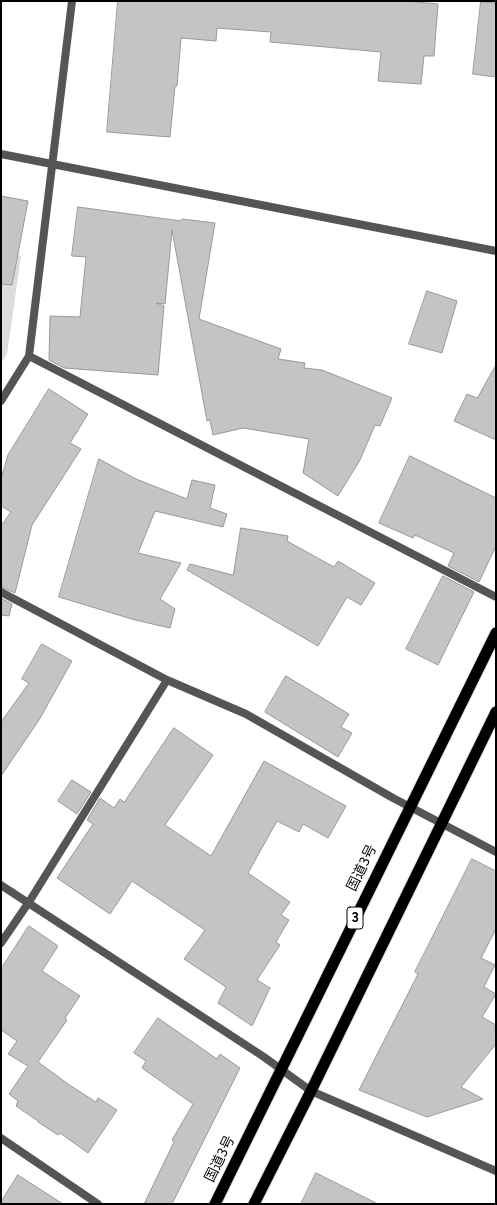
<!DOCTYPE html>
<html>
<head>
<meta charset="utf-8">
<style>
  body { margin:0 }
  #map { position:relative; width:497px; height:1205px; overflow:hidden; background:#fff; font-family:Figtree,sans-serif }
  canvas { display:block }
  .frame { position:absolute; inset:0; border:2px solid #000; pointer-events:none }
</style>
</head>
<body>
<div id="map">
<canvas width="497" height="1205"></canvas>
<div class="frame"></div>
</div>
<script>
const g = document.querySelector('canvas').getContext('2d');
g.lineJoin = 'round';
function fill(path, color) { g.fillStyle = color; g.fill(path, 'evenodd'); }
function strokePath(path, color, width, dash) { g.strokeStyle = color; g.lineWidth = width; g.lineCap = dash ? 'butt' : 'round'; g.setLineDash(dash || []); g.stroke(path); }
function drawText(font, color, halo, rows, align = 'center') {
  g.font = font + ' Figtree,"Noto Sans JP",sans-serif'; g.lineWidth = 3; g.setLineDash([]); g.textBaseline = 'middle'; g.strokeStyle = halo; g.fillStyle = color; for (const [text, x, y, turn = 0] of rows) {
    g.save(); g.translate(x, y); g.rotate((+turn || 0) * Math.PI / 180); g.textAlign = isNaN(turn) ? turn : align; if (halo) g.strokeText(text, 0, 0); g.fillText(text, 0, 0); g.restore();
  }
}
fill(new Path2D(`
  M1,251L21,256L7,354L1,363Z`), '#dcdcdc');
const building = new Path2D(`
  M118,1H407L438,4L434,56H424L421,84L378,81L381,52L270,42L271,32L217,28L216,41L181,38L177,86H175L170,137L107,132Z
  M481,2L496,3V77L473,74Z
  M1,196L28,201L12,285L1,284Z
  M78,207L181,221L182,219L215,223L199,319L281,349L278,359L305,363L304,368L322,370L392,398L380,426L375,425L360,460L338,496L303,473L309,439L243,428L213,435L210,420L207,421L172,230L165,304L156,303L164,306L158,375L64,368L49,360L50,316L80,317L86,257L72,256Z
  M427,291L457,301L442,353L409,344Z
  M496,365V440L454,421L467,394L477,398Z
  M49,389L88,414L70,443L81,449L32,525L15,593L1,587V526L11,512L1,506V479L8,455Z
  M410,456L496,498V546L479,582L448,566L454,553L415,535L413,538L379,523Z
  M99,459L136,479L187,499L192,480L215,485L210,508L227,514L223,527L155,511L138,553L181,563L160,599L175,609L170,628L135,620L59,597Z
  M241,528L288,536L287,541L334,567L338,561L375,583L361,605L347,597L318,646L187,570L190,564L233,575Z
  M443,576L474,592L438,665L406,649Z
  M1,598L12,604L9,616L1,615Z
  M42,644L72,661L39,720L1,776V722L29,683L22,679Z
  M286,676L349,714L341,727L352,733L338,757L265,712Z
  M174,728L213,755L165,825L211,856L264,761L346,806L328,838L303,824L299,832L277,821L248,873L290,902L281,915L289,920L276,942L280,945L257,980L270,988L252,1026L218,1003L226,987L184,959L205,930L132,881L110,914L57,878L93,824L87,820L100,798L114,808L120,799L124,802Z
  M72,780L91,792L77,814L58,801Z
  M472,859L496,871V929L481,958L495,965L484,987L496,994L482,1017L496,1025V1044L461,1087L483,1099L427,1117L359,1090L418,974L415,972Z
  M29,926L58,946L42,971L80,996L65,1018L67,1020L38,1062L71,1086L96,1102L98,1098L117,1110L88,1153L60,1133L58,1135L38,1122V1121L16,1106L18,1101L9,1094L28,1066L8,1054L17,1041L1,1030V969Z
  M158,1018L217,1059L220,1054L240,1068L172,1204H144L174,1142L172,1140L193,1104L142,1068L146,1061L134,1053Z
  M316,1173L378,1204H301Z
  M18,1175L63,1204H1V1202Z`);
fill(building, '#c4c4c4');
strokePath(building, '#999', 1);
const trunk = new Path2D(`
  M215,1204L496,633
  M254,1204L311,1091L496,712`);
strokePath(trunk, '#dbdbdb', 13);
strokePath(new Path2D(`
  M1,154L496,251
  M29,356L496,597
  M1,401L29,356L72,1
  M1,592L167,680L246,714L393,798L496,852
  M1,885L264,1057L311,1091L496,1171
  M1,943L29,902L167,680
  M1,1138L98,1204`), '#555', 8);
strokePath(trunk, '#000', 11);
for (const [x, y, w] of [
  [355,918,16]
]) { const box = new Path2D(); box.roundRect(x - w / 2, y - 11, w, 22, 3); g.fillStyle = '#fff'; g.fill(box); strokePath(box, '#000', 1); }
drawText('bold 13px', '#000', null, [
  ["3",355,918]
]);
drawText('14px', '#000', '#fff', [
  ["国道3号",362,868,-64],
  ["国道3号",220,1159,-64]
]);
</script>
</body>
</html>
